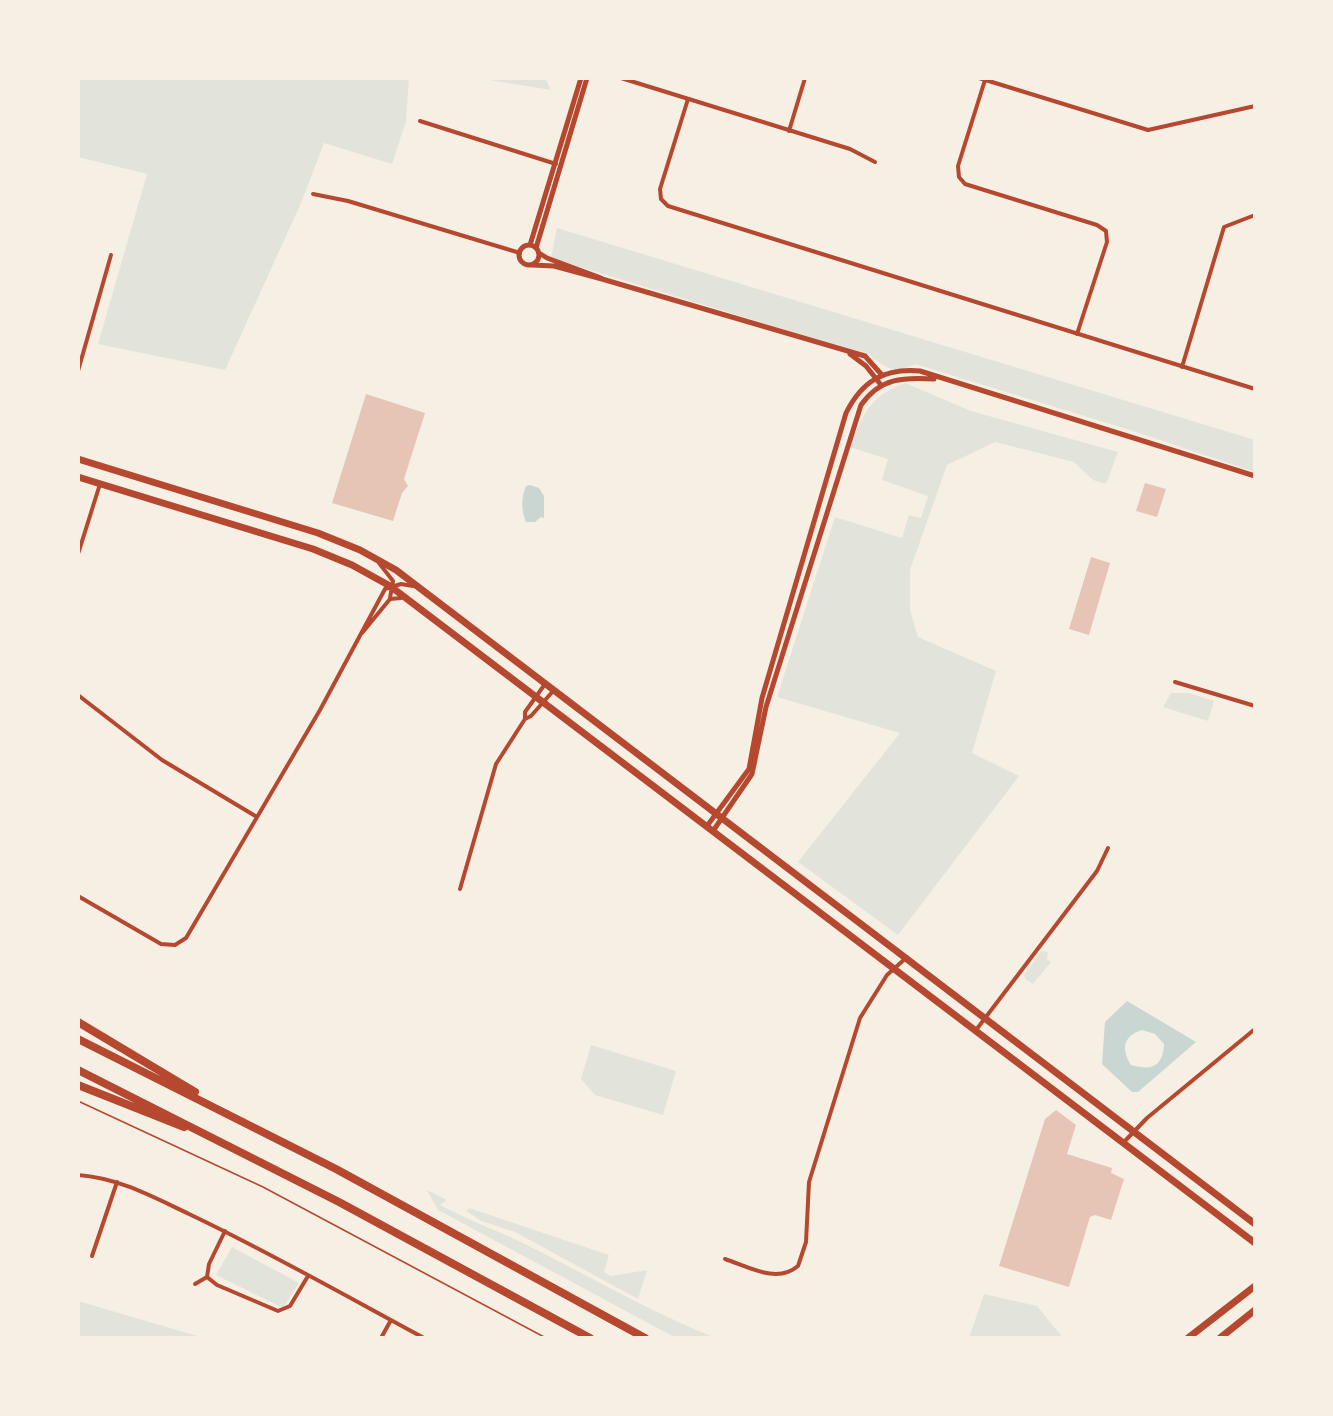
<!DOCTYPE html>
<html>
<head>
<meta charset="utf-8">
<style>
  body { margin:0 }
  #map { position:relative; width:1333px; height:1416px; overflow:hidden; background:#f6efe4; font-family:Karla,sans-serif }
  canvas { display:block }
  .frame { position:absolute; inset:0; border:80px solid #f6efe4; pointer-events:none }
</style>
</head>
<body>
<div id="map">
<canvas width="1333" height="1416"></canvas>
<div class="frame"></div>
</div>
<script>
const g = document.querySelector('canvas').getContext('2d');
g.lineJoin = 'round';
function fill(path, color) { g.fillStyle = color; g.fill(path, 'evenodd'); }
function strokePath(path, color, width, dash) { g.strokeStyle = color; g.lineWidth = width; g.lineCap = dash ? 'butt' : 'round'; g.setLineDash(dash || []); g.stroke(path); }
fill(new Path2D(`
  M78,78H409L406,121L392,164L324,143L301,203L225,370L98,344L147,174L78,157Z
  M477,78H545L551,90Z
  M557,228L1255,440V472L1130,430L915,364C897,374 886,369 871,356L551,258Z
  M905,383L971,411L1118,452L1106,484L1093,480L1074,462L995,442L947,465L910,570V610L918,637L996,671L972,753L1019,776L898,935L798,862L900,733L777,697L835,517L902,538L909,515L921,518L928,496L882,480L888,459L849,447C864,414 869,396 905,383Z
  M1171,693H1189L1214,701L1208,721L1163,707Z
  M1041,951L1048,952L1047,959L1051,962L1033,984L1026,980L1024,975Z
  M591,1045L676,1071L663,1115L595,1095L581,1079Z
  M427,1190L447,1200L440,1205C470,1221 501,1232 531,1247C593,1278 652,1313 716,1338H676L438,1210Z
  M469,1208L609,1255L604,1272L611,1276L647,1270L638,1299L515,1232L481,1221L466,1211Z
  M232,1247L299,1283L283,1308L216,1275Z
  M984,1294L1037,1306L1063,1338H969Z
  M78,1301L204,1338H78Z`), '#e2e4dc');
fill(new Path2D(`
  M530,485L539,488L544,496V518L541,517L535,522H526C521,510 521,498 526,486Z
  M1127,1001L1196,1042L1138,1092H1132L1102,1064L1105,1022ZM1142,1030L1155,1034L1164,1044C1163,1067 1151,1071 1131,1065C1121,1049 1123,1036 1142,1030Z`), '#c9d6d2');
fill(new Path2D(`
  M366,394L425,413L404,479L408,486L402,493L393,521L332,503Z
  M1145,483L1166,489L1157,517L1136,511Z
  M1091,557L1110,563L1089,635L1069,629Z
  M1056,1110L1076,1125L1067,1154L1112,1168L1111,1173L1124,1179L1111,1220L1095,1215L1090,1217L1069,1287L999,1266L1045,1119Z`), '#e6c5b7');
strokePath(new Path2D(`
  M78,1101L263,1187L546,1338`), '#b5482f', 1.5);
strokePath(new Path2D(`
  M621,78L850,149L875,162
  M979,78L1148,130L1255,106
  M985,80L958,166L959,177L965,184L1097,225L1106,231L1107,242L1077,334
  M688,99L660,189L661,199L668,206L1255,389
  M420,121L556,164
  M789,131L805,78
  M313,194L348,201L520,253
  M1182,367L1224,227L1255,215
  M78,371L111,255
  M78,554L100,484
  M379,563L393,581L390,598
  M362,633L390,599L401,598
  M1175,682L1255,706
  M78,695L162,760L257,817
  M525,719L531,716L554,690
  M460,889L496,764L525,719V712L545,684
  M78,896L161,944L175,945L186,938L320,710L385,589L401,584L413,586
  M976,1030L1097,871L1108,848
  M1123,1143L1147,1118L1255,1029
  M78,1175C119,1178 153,1197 189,1214C269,1252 346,1296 424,1338
  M225,1231L209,1264L207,1277L217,1285L278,1311L290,1306L308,1276
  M92,1256L117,1182
  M725,1259C749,1267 777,1284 798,1266L806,1242L809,1182L860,1018L887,975L907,957
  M195,1284L207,1277
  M381,1338L391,1320`), '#b5482f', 4);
strokePath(new Path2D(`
  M530,245L581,78
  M519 255a10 10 0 1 1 20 0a10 10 0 1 1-20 0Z
  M536,248L587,78
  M539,253L547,258L601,278
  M532,265L554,266L602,279L858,354L865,356L882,375
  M850,354L866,366L881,385
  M707,826L749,769L762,698L846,413C862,381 884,368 920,371L1255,476
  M713,831L752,774L766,707L861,405C880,378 903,377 934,379`), '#b5482f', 5);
strokePath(new Path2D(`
  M78,459L318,533L360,550L396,570L1255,1224
  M78,477L313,549L352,565L390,586L1255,1243
  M1188,1338L1255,1286
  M1220,1338L1255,1310`), '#b5482f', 7);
strokePath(new Path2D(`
  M78,1022L195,1092
  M78,1039L336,1169L645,1338
  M78,1070L339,1202L590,1338
  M78,1085L184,1127`), '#b5482f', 8);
</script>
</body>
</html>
